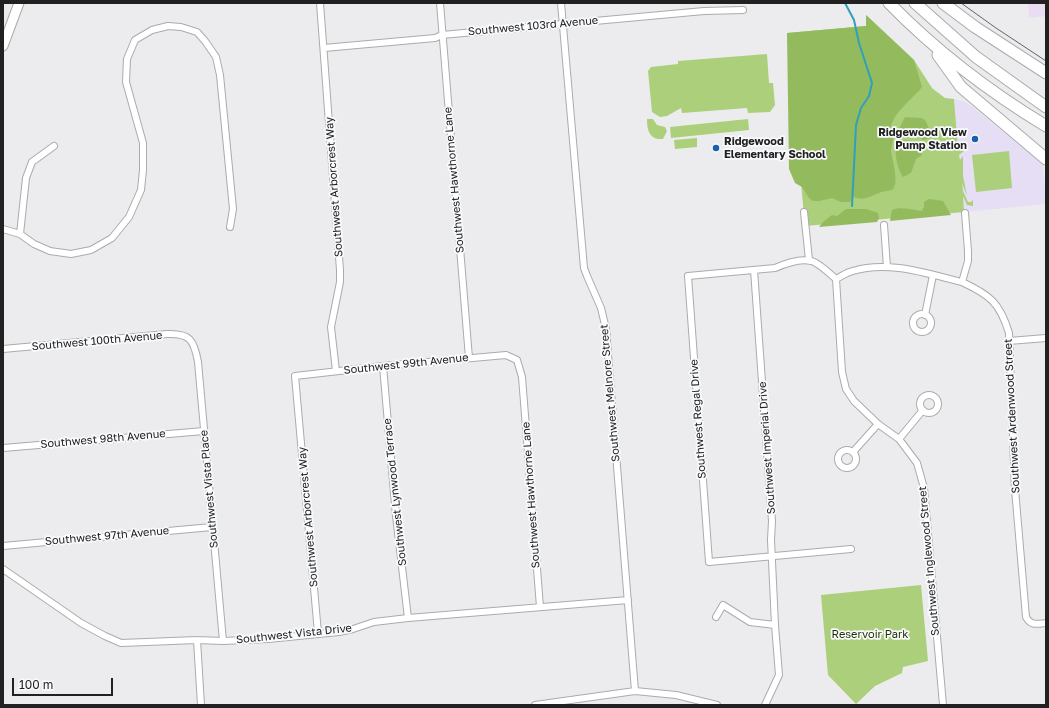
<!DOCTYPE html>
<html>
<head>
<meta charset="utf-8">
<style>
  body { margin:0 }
  #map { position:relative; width:1049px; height:708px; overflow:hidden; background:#ececee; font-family:"Golos Text",sans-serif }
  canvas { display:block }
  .frame { position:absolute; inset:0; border:4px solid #212122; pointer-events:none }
  .scale { position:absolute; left:12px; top:678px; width:101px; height:18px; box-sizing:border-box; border:2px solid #212122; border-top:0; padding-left:5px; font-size:12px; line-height:14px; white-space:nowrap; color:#212122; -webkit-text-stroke:3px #f9fafb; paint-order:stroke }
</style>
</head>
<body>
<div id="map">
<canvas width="1049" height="708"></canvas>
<div class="frame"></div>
<div class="scale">100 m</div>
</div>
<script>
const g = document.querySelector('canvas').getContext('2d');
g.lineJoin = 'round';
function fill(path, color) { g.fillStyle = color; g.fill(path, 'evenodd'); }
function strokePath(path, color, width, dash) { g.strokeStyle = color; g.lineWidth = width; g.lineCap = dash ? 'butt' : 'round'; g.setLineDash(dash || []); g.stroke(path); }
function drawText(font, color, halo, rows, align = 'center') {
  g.font = font + ' "Golos Text",sans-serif'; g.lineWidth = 3.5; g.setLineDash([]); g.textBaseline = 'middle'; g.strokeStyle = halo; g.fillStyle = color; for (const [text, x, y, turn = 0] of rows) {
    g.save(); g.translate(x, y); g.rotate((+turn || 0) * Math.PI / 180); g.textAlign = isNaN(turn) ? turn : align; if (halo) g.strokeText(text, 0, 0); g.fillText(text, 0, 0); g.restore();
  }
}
fill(new Path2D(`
  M954,99L963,101L973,107L1043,165L1046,204L964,212Z`), '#e6def4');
fill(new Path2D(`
  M1028,3H1046V16L1029,18Z`), '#ebddf1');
fill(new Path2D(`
  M866,15L914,60L932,88L945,98L954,99L958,148L963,146L964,151L959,155L960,160L963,156V176L967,196L962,183L963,191L968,202H971L973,200V206L967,205L963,196L964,212L805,226L787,33L866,26Z
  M767,54L769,83H773L775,105L770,112L748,113L747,108L682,113L681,108L667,116L660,117L652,112L648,71L651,67L678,64V61Z
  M647,119H653L657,125L665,127L667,131L663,139C650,140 647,131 647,119Z
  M748,119L749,130L671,138L670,127Z
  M697,138V147L675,149L674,140Z
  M1009,151L1012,188L976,192L972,155Z
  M921,585L928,661L903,667L902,673L875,686L856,704L828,675L821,595Z`), '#abcf7a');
fill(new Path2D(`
  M866,15L914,60L922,87C913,99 891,114 891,129C891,133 893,135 893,138C893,142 891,146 891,151C892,160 900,183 892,190C888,191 883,191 879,193C868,197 865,201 853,197L850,202H841L832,198L819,201H813L809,198L802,187L795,183L789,169L787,33L866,26Z
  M905,117L921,118L925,120L931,132L930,138L923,140L915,135L909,138L899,137V129Z
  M902,140L912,141L919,149L922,155L916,159L911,173L903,177C897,167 891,147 902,140Z
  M929,199L943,201L951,215L890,221L892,210C900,206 913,210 922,211L924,207V202Z
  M846,209H866L878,213L879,218L877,222L819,227L823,222L832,215L837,216Z`), '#93ba5c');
strokePath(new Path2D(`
  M845,3L854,20L859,43L872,83L869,96L861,108L856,125L852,206`), '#329fbb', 2);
const minor = new Path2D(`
  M320,3L340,270V282L331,327L336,371
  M440,3L469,358
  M561,3L584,268L587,276L601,308L606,329L635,691
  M324,48L435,38L442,35L704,11L743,10
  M804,212L809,260
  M965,213L968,251V261L962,282C990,295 1000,303 1009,333L1015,489L1026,617C1031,626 1037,624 1046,623
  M884,225L887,267
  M3,229L20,234L34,244L50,251L71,254L91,250L112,238L129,217L141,190L143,170V143L126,82L127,59L135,40L152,30L168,26L181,27L197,32L205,41L216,57L220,75L233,209L230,227
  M20,234L26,178L32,162L54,146
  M754,270L772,521L771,540L775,625L779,675L765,705
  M836,279C830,274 818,262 811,261C800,258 784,264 775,268L688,276L709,562L851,549
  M836,279L842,372L846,389L854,401L878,424L899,439L917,463L924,488L943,705
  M836,279C842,276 847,272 853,271C888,260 928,274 962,282
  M913 323a9 9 0 1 1 18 0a9 9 0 1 1-18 0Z
  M925,315L933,275
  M1009,341L1046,338
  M3,349L167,334C190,333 194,340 198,362L223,641
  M383,366L396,516L408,618
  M920 404a9 9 0 1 1 18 0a9 9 0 1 1-18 0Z
  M899,439L923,410
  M3,448L204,431
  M838 459a9 9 0 1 1 18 0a9 9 0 1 1-18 0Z
  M853,452L878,424
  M3,546L212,527
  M3,569L81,623L105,636L121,643L197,640L223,641L268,639L339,632L353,629L374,622L408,618L628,600
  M716,617L723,605L750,622L775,625
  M318,633L295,376L383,366L506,355L517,360L522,377L540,607
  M197,640L201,705
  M535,705L635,691L676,695L717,705`);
const secondary = new Path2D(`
  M3,46L19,3`);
const motorway = new Path2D(`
  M889,3C936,51 988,91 1046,126
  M915,3L976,57L1046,107
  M943,3L975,27L1046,73
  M938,55L961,87L1046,159`);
strokePath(minor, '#aaabac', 8);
strokePath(secondary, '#aaabac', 11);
strokePath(motorway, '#aaabac', 13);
strokePath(minor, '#fff', 6);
strokePath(secondary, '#fff', 9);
strokePath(motorway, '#fff', 11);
strokePath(new Path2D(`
  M961,3L996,28L1046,61`), '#636364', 1);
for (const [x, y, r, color] of [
  [975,139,4,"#1b5fb0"],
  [716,148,4,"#1b5fb0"]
]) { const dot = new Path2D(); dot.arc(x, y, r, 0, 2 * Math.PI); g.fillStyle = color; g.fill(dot); strokePath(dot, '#f9fafb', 1.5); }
drawText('11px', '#212122', '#f9fafb', [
  ["Southwest 103rd Avenue",533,26,-5],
  ["Southwest Hawthorne Lane",454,180,-95],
  ["Southwest Arborcrest Way",334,187,-94],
  ["Southwest 100th Avenue",97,341,-5],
  ["Southwest 99th Avenue",406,364,-6],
  ["Southwest Melnore Street",610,393,-95],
  ["Southwest Ardenwood Street",1012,416,-93],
  ["Southwest Regal Drive",698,419,-94],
  ["Southwest 98th Avenue",103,439,-5],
  ["Southwest Imperial Drive",767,448,-94],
  ["Southwest Vista Place",209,489,-95],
  ["Southwest Lynwood Terrace",395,492,-96],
  ["Southwest Hawthorne Lane",531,495,-94],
  ["Southwest Arborcrest Way",308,517,-95],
  ["Southwest 97th Avenue",107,536,-5],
  ["Southwest Inglewood Street",929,561,-95],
  ["Southwest Vista Drive",294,634,-6]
]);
drawText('bold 11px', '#212122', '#f9fafb', [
  ["Ridgewood View",967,133],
  ["Pump Station",967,146],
  ["Ridgewood",724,142,"left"],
  ["Elementary School",724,155,"left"]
], 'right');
drawText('11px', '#23320b', '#f9fafb', [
  ["Reservoir Park",870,635]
]);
</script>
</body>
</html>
